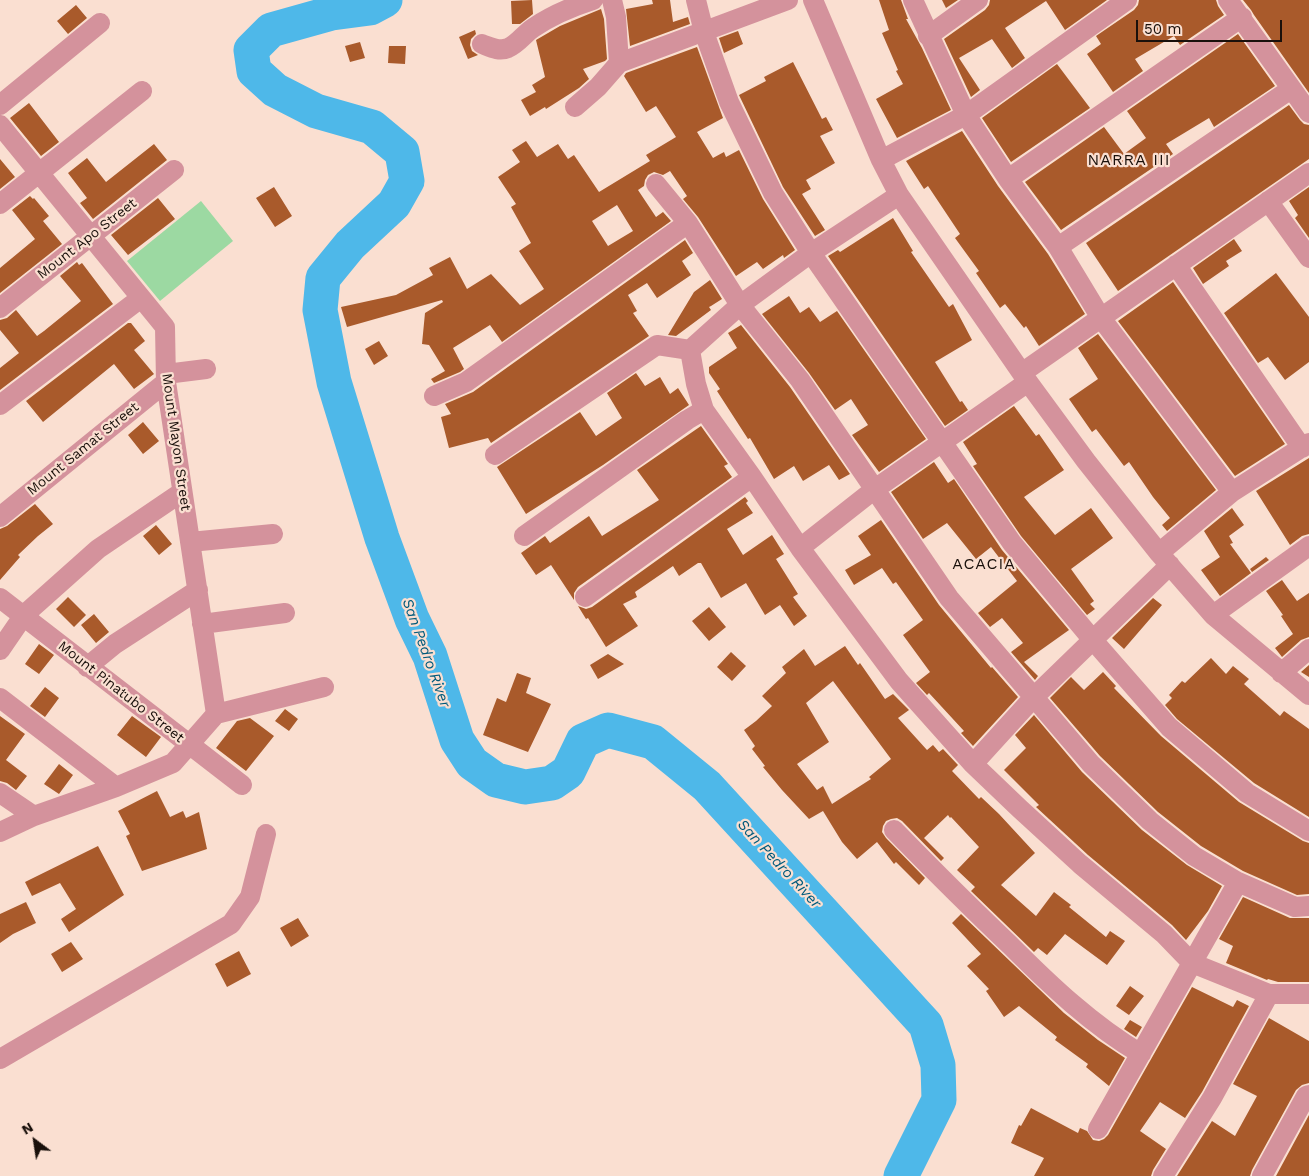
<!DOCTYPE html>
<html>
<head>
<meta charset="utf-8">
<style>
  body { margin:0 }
  #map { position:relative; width:1309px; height:1176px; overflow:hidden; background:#fadfd1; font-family:"Work Sans",sans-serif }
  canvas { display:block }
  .north { position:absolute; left:10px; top:1116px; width:50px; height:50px; -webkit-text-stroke:4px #fadfd1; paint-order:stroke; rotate:329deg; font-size:14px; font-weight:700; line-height:20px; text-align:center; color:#19100b }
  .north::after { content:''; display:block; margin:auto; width:18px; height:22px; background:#19100b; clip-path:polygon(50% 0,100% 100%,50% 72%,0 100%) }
  .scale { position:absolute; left:1136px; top:20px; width:146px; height:22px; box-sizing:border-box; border:2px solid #19100b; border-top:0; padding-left:6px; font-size:15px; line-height:18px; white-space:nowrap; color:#19100b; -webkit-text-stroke:4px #fadfd1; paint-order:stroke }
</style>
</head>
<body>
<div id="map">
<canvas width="1309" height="1176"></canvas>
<div class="north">N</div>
<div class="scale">50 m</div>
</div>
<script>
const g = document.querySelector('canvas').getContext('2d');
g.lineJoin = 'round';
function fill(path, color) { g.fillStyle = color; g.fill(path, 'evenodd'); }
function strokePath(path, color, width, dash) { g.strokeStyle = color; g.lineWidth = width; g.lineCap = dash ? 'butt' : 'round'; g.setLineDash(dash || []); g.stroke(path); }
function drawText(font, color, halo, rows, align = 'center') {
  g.font = font + ' "Work Sans",sans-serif'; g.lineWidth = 4.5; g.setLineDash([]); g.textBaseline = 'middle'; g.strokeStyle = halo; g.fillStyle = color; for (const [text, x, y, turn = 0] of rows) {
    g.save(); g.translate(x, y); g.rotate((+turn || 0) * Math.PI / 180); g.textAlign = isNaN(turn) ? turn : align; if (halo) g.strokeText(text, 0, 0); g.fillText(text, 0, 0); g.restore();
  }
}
fill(new Path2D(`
  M201,201L233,241L160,301L127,261Z`), '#9cd9a2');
strokePath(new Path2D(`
  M385,0L370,8L332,13L271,30L251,50L254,71L275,90L316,111L372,127L402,152L407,181L394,204L350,245L323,278L320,310L334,382L382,538L412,619L430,656L457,740L472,763L496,780L525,787L552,783L568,772L583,741L608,730L653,742L707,786L926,1025L938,1065L939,1100L901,1176`), '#4eb8e9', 35);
fill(new Path2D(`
  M532,0L533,14L520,24H512L511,1Z
  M652,0H670L673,22L688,17L690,24L630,46L626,9L653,4Z
  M879,0H901L908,19H906L922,48L951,110L897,138L876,99L903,84L896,71L898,70L882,33L889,30Z
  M942,0H958L946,8Z
  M990,0H1107L1065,30L1046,1L1005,28L1025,58L1012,68L992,39L959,58L980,90L971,97L944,39L985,10L989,5Z
  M1139,0H1216L1218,6L1224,15L1180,45L1174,36L1135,59L1143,71L1113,92L1087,54L1101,44L1096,36L1134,10L1138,5Z
  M1243,0H1309V93L1254,15L1251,10Z
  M76,5L87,18L68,34L57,21Z
  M601,9L604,19L607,59L605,61L583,69L589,79L579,88L546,109L545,107L530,116L521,100L536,92L532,85L545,77L536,40L560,26Z
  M475,30L476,34L471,39L470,45L472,51L478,55L468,59L459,37Z
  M738,31L743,44L724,53L719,38Z
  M1238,34L1275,86L1214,127L1209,118L1166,144L1173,154L1061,230L1025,182L1104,127L1124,154L1146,138L1127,111Z
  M360,42L365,58L350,62L345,46Z
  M389,46H406L405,64L388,63Z
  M697,47L723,118L697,132L713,158L724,152L726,157L739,150L763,199L795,250L784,258L783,255L763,269L757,262L736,276L698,217L683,199L687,196L670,171L663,175L654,172L648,175L645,180L644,186L638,190L656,217L663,212L671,221L502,342L490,325L453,348L464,369L460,372L434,383L431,379L445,371L429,345L422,344L425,313L443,302L442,300L347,327L341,307L396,295L433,275L429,268L450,257L467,289L491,274L520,305L544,289L519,251L531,243L511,207L516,204L498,177L520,162L512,150L526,141L537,157L558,144L568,159L574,155L599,192L650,161L646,155L676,137L656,106L646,112L624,76L626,73ZM617,205L633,231L608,246L592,221Z
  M793,62L822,119L826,117L833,130L820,136L835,163L806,180L811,189L802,194L825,230L815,236L783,187L739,95L766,81L764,77Z
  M1057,64L1090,108L1011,162L982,118Z
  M29,103L59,142L41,156L10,118Z
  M1289,105L1300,120L1304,124L1309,125V159L1118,291L1086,243Z
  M962,131L998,186L1048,254L1085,314L1039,346L1026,326L1024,328L1005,304L1000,308L976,273L979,271L955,238L960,234L928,186L924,189L906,161Z
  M154,144L167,160L93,219L80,203L87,198L68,173L87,158L106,182Z
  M0,159L15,177L0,189Z
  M274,187L292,216L275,227L256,198Z
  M1309,187V238L1295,218L1298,215L1289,201Z
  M30,196L33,199L34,198L49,216L43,221L62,244L0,293V268L35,239L12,210Z
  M158,198L175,219L128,255L111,235Z
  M893,218L913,251L911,252L949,307L953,304L972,340L935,362L960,402L962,401L968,410L945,426L828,256L838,250L840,252Z
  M1234,239L1242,251L1226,261L1229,266L1203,284L1193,268Z
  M685,240L693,253L682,261L691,275L657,298L647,283L628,295L637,311L633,313L649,336L491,443L488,438L449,448L441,417L451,414L445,404L473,392Z
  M77,262L79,265L82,263L113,304L0,390V368L19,353L0,330V320L7,318L16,310L37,336L44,331L81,301L60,276Z
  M1276,273L1309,317V362L1285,380L1268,357L1258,363L1224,313Z
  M710,280L722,299L711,306L709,307L711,310L676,336L668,335L694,292Z
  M1173,282L1285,444L1235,476L1118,321Z
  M789,296L800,313L809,307L820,322L837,311L926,439L879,472L852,435L868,425L851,399L835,410L809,373L762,314Z
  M128,323H131L145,341L134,350L154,374L134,389L114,364L43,422L26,401Z
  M741,325L790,387L850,474L839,480L829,465L803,481L794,466L774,479L750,438L748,439L717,391L720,389L709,373V367L737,348L728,333Z
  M1098,334L1216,490L1167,531L1162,525L1170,518L1153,497L1129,462L1124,466L1096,429L1092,432L1069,399L1098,379L1078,348Z
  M379,341L388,356L374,365L365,349Z
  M636,373L645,386L660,377L670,394L678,388L689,405L603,465L526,514L497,467L580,412L596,436L622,418L607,393Z
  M1014,406L1036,436L1039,434L1064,470L1024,497L1055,535L1091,508L1113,538L1071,569L1094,601L1090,604L1095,609L1087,615L1021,536L973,466L977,464L963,442Z
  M143,422L159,441L143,454L128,435Z
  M701,426L728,464L724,466L732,477L578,587L574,593V600L551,565L536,575L521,553L545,536L550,543L589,516L602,536L659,500L637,470Z
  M1309,458V534L1302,536L1290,545L1256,491Z
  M934,462L948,483L954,479L1002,550L1069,630L1024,662L1038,676L1035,680L1011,652L1023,643L1002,618L990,627L978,613L1017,581L991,547L976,559L947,523L923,539L891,492Z
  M745,497L748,501L746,503L753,513L727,529L743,555L772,535L784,554L776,559L798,594L793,597L807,616L794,626L780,605L765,615L746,583L721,598L701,563H698L679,576L673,566L635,592L637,597L623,604L638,626L606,647L588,618L586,619L578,606L586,609L592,607Z
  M35,504L53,524L38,536L18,555L20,557L0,580V529L7,526Z
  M1232,508L1244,525L1229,536L1233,543L1230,544L1251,573L1220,596L1201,570L1220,557L1204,531Z
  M881,520L939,605L991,668L992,667L1018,697L973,746L961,733L964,731L929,693L927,695L916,683L930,672L903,635L923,620L896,582L893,584L882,568L854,585L845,570L871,555L858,536Z
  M156,525L172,544L159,555L143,536Z
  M1266,557L1269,560L1252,572L1250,569Z
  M1282,580L1297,601L1309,593V637L1301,640L1282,657L1275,648L1293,634L1281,616L1283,615L1266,591Z
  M68,597L86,615L74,627L56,609Z
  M1153,598L1162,605L1124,649L1112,638Z
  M709,607L726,627L709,641L692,621Z
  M94,614L109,632L96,643L81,625Z
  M39,644L54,655L39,674L25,664Z
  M845,646L858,665L860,663L885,699L893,694L909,710L898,718L927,750L933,745L939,752L943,749L958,765L952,771L979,799L981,797L999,814L1035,853L1001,885L1036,916L1054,892L1071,905L1069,907L1106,937L1110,931L1125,941L1107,965L1065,934L1047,955L1038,948L1034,952L971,891L975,887L957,870L979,847L951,817L950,818L948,815L924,838L944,858L941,861L902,821L897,818L891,819L886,821L883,826L882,832L886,838L925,878L919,885L896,862L894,864L877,842L857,859L842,842L823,811L809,819L782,790L763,767L765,766L752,749L755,746L744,730L756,721L772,706L762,696L786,673L782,667L804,649L815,666ZM833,681L891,759L869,777L871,779L832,804L823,786L817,790L797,764L829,742L806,703Z
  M731,652L746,666L732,681L717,667Z
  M608,654L624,664L598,679L590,665Z
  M1211,658L1226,674L1233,666L1249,679L1244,684L1280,716L1284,711L1309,729V817L1254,783L1177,719L1165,705L1172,698L1169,695L1182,681L1185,683Z
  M1309,665V677L1301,672Z
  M1103,672L1116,686L1114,688L1161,736L1239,802L1303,841L1309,843V894L1297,895L1243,871L1201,846L1158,812L1100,756L1050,698L1071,677L1084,690Z
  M517,673L531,678L526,693L551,704L528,752L483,735L497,698L506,702Z
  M45,687L59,698L45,717L30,706Z
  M285,709L298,719L289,731L275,721Z
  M1034,715L1082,772L1142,830L1187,865L1222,886L1208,911L1186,940L1172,925L1088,855L1036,807L1039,805L1004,770L1026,748L1015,735Z
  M0,716L25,734L6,760L27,776L16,790L7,783L0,781Z
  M132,716L161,737L146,757L117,735Z
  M250,718L274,736L246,771L216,748L237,721Z
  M59,764L73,775L59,794L44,784Z
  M157,791L170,817L183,811L186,818L199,812L207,849L142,871L126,836L130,834L118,811Z
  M98,846L124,895L69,932L61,919L76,909L60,883L32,896L25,882Z
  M1243,897L1290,918H1309V982H1278L1268,979L1267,980L1226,963L1233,946L1219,939Z
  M26,902L36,923L13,934L0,943V914Z
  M961,914L1064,1013L1098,1040L1125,1058L1109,1086L1086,1067L1088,1064L1055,1040L1057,1037L1019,1006L1004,1017L986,991L989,989L967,966L981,954L952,923Z
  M298,918L309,936L291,947L280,928Z
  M71,942L83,959L62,972L51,954Z
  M239,951L251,974L227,987L215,964Z
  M1130,986L1144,996L1129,1015L1116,1006Z
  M1192,987L1233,1007L1237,1000L1249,1006L1202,1092L1185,1118L1160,1102L1140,1131L1166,1149L1153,1170L1151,1176H1034L1044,1158L1011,1143L1019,1125L1021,1126L1031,1108L1078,1133L1080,1128L1087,1131L1093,1140L1099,1141L1104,1139L1108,1135Z
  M1269,1018L1309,1041V1083L1302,1085L1296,1090L1252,1170L1250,1176H1177L1212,1121L1235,1136L1257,1096L1233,1084Z
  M1130,1020L1142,1027L1136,1037L1124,1029Z
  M1309,1115V1176H1276Z`), '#a95a2b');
strokePath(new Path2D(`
  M696,0L704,32L729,102L773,193L811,253L1012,543L1092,639L1169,727L1247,793L1309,831
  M813,0L881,160L899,195
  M913,0L966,115L1008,179L1058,247L1101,318L1232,492
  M1228,0L1309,113
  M928,36L978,0
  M482,44C490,47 499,52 508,48C518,44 524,34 533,28C552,15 571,7 593,0
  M619,63L788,0
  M0,105L100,23
  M575,107L598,87L619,63L616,17L612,0
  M0,125L165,327L166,382L216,714L173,763L116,787L34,816L0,832
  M881,160L966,115L1127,0
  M1008,179L1242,17
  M656,184L688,223L740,305L800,380L949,598L1091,764L1150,821L1194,856L1238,882L1295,907L1309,906
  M1268,201L1309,258
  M0,204L142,91
  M1058,247L1291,89
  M1176,265L1302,448
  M0,308L174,170
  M1023,372L1309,173
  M166,374L206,369
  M434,396L466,382L688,223
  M0,405L141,298
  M495,455L657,345L690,350
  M0,517L166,382
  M524,536L687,420L704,410
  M190,542L273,534
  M800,548L875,489L1028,382
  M1159,553L1232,492L1309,443
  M585,597L752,477
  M0,598L242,785
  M1213,615L1309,546
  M202,624L285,613
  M0,650L24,615L98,549L182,492
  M87,667L115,644L198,590
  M1281,673L1309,649
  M1309,695L1213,615L1159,553L1086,461L1028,382L899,195L811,253L740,305L690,350L696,384L704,410L752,477L800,548L899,681L973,764L1019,808L1080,864L1164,934L1192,963L1269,994H1309
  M0,698L116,787
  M216,714L324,687
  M973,764L1034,697L1170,565
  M0,793L34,816
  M894,830C932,869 970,907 1010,945C1050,985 1092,1025 1141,1054
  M0,1059L231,924L250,897L266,834
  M1098,1129L1238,882
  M1163,1176L1212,1098L1269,994
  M1262,1176L1306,1096L1309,1095`), '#d4929c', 20);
drawText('14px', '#19100b', '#fadfd1', [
  ["Mount Apo Street",87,239,-38],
  ["Mount Mayon Street",176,442,82],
  ["Mount Samat Street",83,449,-39],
  ["Mount Pinatubo Street",121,692,38]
]);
drawText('italic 15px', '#005a7b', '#fadfd1', [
  ["San Pedro River",426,653,70],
  ["San Pedro River",779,864,47]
]);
g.letterSpacing = '1px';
drawText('16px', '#19100b', '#fadfd1', [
  ["NARRA III",1129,160],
  ["ACACIA",984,564]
]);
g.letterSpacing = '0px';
</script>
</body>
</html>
